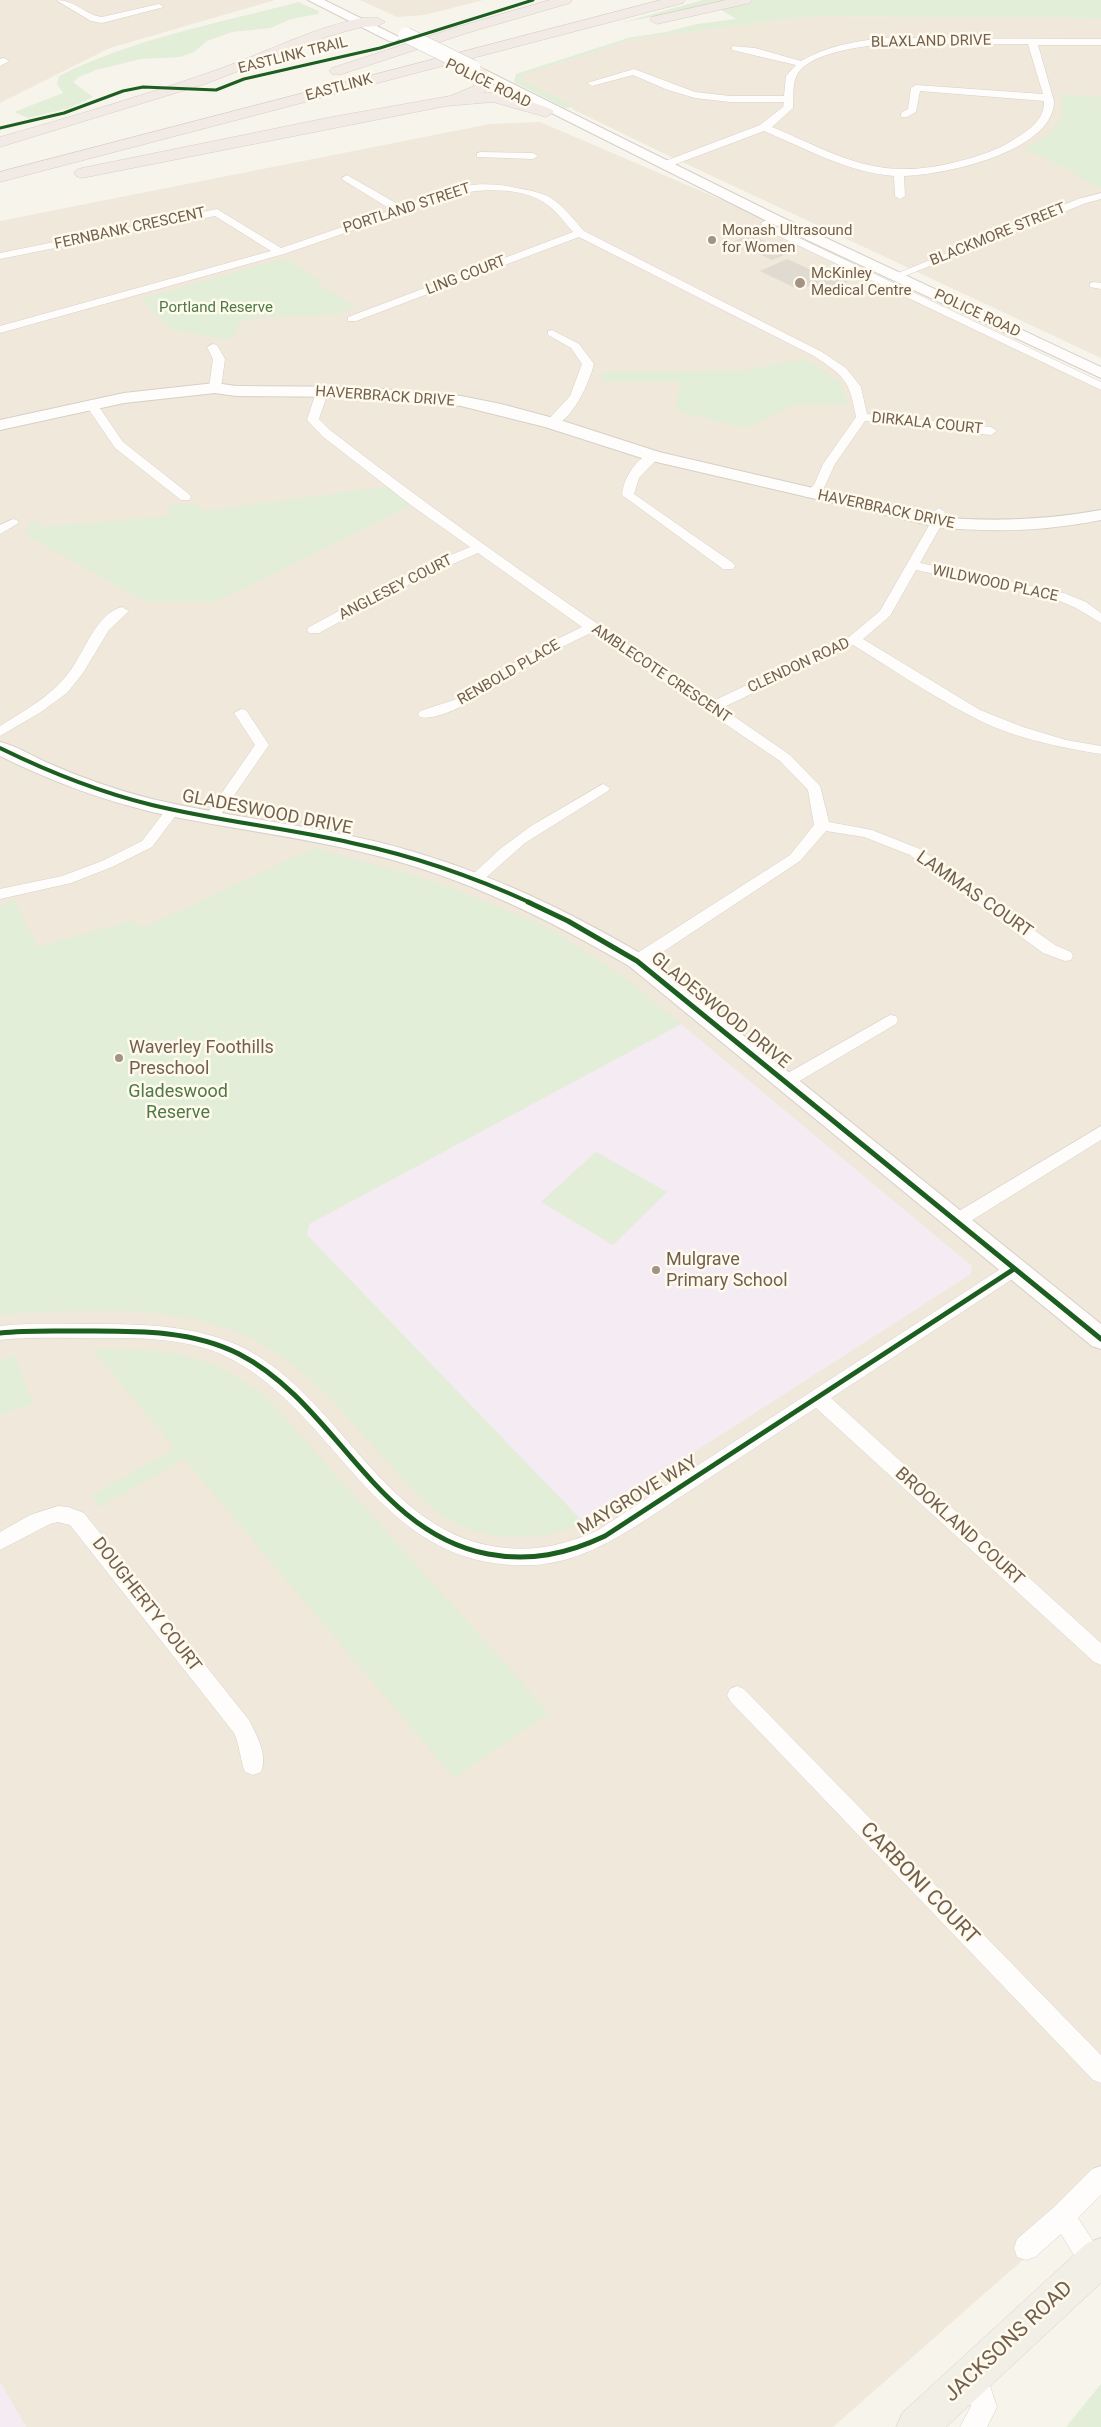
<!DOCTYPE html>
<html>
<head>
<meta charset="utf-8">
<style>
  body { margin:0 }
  canvas { display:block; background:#f7f4ec }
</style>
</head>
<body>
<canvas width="1101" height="2427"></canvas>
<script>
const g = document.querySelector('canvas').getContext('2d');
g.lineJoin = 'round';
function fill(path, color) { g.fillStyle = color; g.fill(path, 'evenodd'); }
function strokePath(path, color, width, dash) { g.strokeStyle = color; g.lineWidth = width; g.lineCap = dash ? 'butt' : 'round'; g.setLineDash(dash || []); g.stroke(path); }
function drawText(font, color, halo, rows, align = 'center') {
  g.font = font + ' Roboto,sans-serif'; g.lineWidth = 5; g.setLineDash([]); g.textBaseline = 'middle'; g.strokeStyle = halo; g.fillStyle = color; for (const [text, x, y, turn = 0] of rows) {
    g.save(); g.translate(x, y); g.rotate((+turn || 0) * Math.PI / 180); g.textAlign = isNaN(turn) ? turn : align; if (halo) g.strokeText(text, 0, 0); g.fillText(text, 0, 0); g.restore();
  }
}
fill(new Path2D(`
  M0,0H275L110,48L0,103Z
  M360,0H483L425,15L397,17Z
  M815,16L1101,18V358L663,153L572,109L574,108L521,80L523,75L634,39Z
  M540,122L750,212L1101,386V2191L833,2427H26L0,2382V221L490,124Z`), '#f0e8da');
fill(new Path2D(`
  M681,1024L972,1266L971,1274L584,1523L306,1235L309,1224Z
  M0,2382L26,2427H0Z`), '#f5ebf3');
fill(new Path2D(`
  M703,0H1101V18L815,16L634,39L523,75L521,80L575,107L565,108L514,82L516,74L628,38L666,32L697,24L736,19L713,5L621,23Z
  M298,2L319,11L318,14L291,19L271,28L232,32L207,41L194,52L180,57L141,59L96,70L79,77L73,82L93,97L69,108L28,118L14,112L63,93L57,84L59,76C132,39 219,23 298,2Z
  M1061,94L1101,97V187H1095L1066,168L1024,149L1050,133L1063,116Z
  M285,258L322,281L317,284L356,307L335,315L264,317L243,320L230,340L171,329L141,299Z
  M830,264L863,280C853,283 843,281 834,274L836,273L826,268L814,271Z
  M806,359L840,382L848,405H791L749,428L675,411L681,382H602L603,372L740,371Z
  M393,486L416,503L217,601H145L24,534L32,522L35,521L43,527L171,516L169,504L180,505L193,503L204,511Z
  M314,848L412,875L470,895L544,926L623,976L681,1024L309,1224L307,1235L584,1523C540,1541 488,1544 446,1518C425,1505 410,1486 394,1469C352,1423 312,1370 256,1341C185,1303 79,1309 0,1315V907L13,899L38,947L133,920L143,928Z
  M596,1152L667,1192L613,1245L541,1202Z
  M92,1349C165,1349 207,1350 267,1398L549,1713L454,1778L184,1459L100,1507L91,1496L175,1448Z
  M15,1356L33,1404L2,1414L0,1409V1360Z
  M1101,2384V2427H1066Z`), '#e2eed8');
fill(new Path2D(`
  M750,234L789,253L772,260L733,242Z
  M787,259L816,272L824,269L848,281L834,293L808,286L799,290L760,271Z`), '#e1dad1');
const street = new Path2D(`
  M56,0C76,0 85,15 102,17L159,4L164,7L102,23L91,21Z
  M885,38L1101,39V45H1038L1054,101C1054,152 943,175 904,176L905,196L900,199L895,196L894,176C846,172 807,149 764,131L668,167H660V163L760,125L783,107L784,102H730L695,98L668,90L633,75L592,86L587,83L634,69L695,92L730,96H784L786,76L796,65L732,50V46L755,48L801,61C827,46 855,41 885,38ZM885,44H1028L1043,94L916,85L911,88L908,109L901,113V117H907L916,112L920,91L1044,101C1045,120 1028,131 1013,140C996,151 976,157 956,162C877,182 841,156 772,127L793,108C794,99 792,86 796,77C805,53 863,46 885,44Z
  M4,58L9,61L0,66V59Z
  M481,152L533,153L538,156L533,159L477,157V153Z
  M347,175L401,206C447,190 472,177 521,189C533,191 544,193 554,200C565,208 575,221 584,231L822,352L846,368L861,387L867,414L991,427L997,431L991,435L865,421L835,464L823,490L814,497H806L804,494L814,485L823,464L856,417C849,379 845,377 814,356L579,237L356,321H348V317L573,232C565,223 558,213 549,206C527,187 484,188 458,194L284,254L0,333V326L271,251L215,216L0,259V253L217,209L281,248L392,210L343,180L342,178Z
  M1101,193V199L1086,203L900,278L896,279L891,276L1078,199Z
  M774,216L779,219L772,224L774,226L1101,382V390L766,230L761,223Z
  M1094,282L1101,283V289L1090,287V283Z
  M552,330L579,344L594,364C589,383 573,421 551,427L545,423L570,396L582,364L571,348L548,335V331Z
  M213,344L217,345L225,359L221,388L215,392L209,388L213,359L207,347Z
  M322,388L328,392L319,419L330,430C454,526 582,615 713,701L849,637L880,611L931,522L933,512L939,508L945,512L943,522L920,563L1064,593L1086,602L1101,613V623L1076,608L1055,599L916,570L890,616L863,639L980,710L1023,727L1066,740L1101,746V754C1057,747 1009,737 969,715C929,694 892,669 853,645L722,708L790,755L820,786L829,822L872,830L920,849L1055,945L1071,952L1073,956L1071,960L1065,961L1043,953L910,855L864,837L826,831L800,861L643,965H631L629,961L631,957L790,855L814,825L808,790L780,761L591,633C575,641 558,648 543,657C518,672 447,724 420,717L418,714L420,711L454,700L535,650L582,627L478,553L423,577L319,633H309L307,630L309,627L413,571L470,547L412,506L322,436L307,420L316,392Z
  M91,400L95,401L123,442L189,494L191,497L189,500H181L115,448L85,404Z
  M654,452L660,456L639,478L634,494L733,563L735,566L733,569H723L622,495C623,479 637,456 654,452Z
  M13,519L17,520L19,523L0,534V525Z
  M122,607L129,611L109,630L83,673L67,693L41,712L0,736V726C27,709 57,693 74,665C86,647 98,613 122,607Z
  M241,709L246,710L269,745L217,820H207L205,817L255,745L234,713Z
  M603,784L610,788L608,791L525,843L481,882H471L468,879L471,876L500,849L531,826Z
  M173,805L180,810L152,847L112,867L71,883L0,899V889L62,876L102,861L142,841L168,807Z
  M890,1015L896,1016L898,1020L896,1024L791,1086H779L777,1082L779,1078Z
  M1101,1126V1140L961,1227L955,1228L949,1227L946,1222L949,1217Z
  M1014,1262L1020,1264L1023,1269L1020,1274L831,1398L1101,1643V1665L1094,1662L816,1408C771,1437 727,1466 682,1496C646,1519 612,1545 571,1558C543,1567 516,1567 487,1562C372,1541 330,1413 233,1360C188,1335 130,1338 80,1338C53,1338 27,1337 0,1340V1326C26,1323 53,1324 79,1324C135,1324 195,1323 246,1349C340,1399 383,1527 492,1546C529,1553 564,1546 598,1530L1008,1264Z
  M58,1506L68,1507L84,1513L249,1720C257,1736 268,1755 261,1772L253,1775L245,1772C240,1759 240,1746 234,1733L70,1525L58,1522L50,1524L0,1550V1532L30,1515Z
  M737,1686L744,1689L1101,2055V2083L1093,2080L730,1701L727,1695L730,1689Z
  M1101,2166V2195L1078,2218L1101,2253V2273L1094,2276L1085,2273L1061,2234L1035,2257L1026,2260L1017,2257L1014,2248L1017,2239L1054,2207L1092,2169Z
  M974,2361L983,2365L997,2407L987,2427H960L971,2406L961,2374L965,2365Z`);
const secondary = new Path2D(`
  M308,0H324L401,38L394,42L389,41Z
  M473,64L779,216L1101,367V378L769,222L468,71L466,68L468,65Z
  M215,383L236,386L360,387L461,396L501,404L557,419L659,452L937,517C992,522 1046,520 1101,510V520C1046,531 992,533 937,527L648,460L545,427L461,406L360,397L236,396L215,393L124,403L0,430V420L124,393Z
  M0,742C17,746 32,756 48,763C82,778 116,790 152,799C227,817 304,824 378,842C477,867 558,905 645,956L1101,1324V1349L1092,1346L629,966C548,919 466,878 374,855C301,836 226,829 152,812C99,799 48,780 0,756Z`);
const primary = new Path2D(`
  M1101,2238V2283L946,2427H896L902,2413L1087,2243Z`);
const highway = new Path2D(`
  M550,0H572L570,3L467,33L342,74H332L329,71L332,68L457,27Z
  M661,0H685L683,3L0,182V172Z
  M726,0H752L750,3L657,24L650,20L652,17Z
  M362,18H378L385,22L378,26L362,27L329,36L205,84L0,147V137C74,116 149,94 222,68C269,51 312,28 362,18Z
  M477,65L482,67L491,76L489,88L483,93C507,91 529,101 551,109L554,112L546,117L493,102L446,106L82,178L76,176L74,173L76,170L82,168L332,117L450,96L474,86L475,77L469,70Z`);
strokePath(street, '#d6d1ca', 1);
strokePath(secondary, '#d5d0c7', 2);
strokePath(primary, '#d5cfc7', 1);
strokePath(highway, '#d5cfc7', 1);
fill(street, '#fefdfc');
fill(secondary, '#fefdfc');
fill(primary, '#f2efe6');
fill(highway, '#f1eae5');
const secondaryBridge = new Path2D(`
  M406,35L473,68`);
strokePath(secondaryBridge, '#d5d0c7', 16, []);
strokePath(secondaryBridge, '#fefdfc', 15);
strokePath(new Path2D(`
  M0,128L64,113L123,91L143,87L216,90L244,79L380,48L533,0`), '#1b5e20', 3);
strokePath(new Path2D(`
  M0,748C49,772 99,792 152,805C218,821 286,828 352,843C414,856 474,877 531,903`), '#1b5e20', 4);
strokePath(new Path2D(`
  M528,902L568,921L637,961L1101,1339
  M0,1333C26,1330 53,1331 79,1331C132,1331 190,1329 239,1354C335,1403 375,1533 488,1554C530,1562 567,1554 605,1536L1014,1269`), '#1b5e20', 5);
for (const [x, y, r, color] of [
  [712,240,5,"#a29385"],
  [800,283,6,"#a29385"],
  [119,1058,5,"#a29385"],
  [656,1270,5,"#a29385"]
]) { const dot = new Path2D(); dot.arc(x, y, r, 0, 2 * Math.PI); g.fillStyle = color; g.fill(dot); strokePath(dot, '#fefaee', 2); }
drawText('15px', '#745f4d', '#fefaee', [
  ["BLAXLAND DRIVE",931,42,-1],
  ["EASTLINK TRAIL",293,56,-14],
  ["POLICE ROAD",488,84,26],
  ["EASTLINK",339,88,-15],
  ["PORTLAND STREET",407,209,-18],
  ["FERNBANK CRESCENT",130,229,-12],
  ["BLACKMORE STREET",998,235,-22],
  ["LING COURT",466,276,-21],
  ["POLICE ROAD",977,314,25],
  ["HAVERBRACK DRIVE",385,397,4],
  ["DIRKALA COURT",927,424,6],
  ["HAVERBRACK DRIVE",886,510,12],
  ["WILDWOOD PLACE",995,584,12],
  ["ANGLESEY COURT",396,588,-27],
  ["CLENDON ROAD",799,666,-25],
  ["RENBOLD PLACE",509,673,-30],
  ["AMBLECOTE CRESCENT",661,674,34]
]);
drawText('15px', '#745f4d', '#fefaee', [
  ["Monash Ultrasound",722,231],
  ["for Women",722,248],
  ["McKinley",811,274],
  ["Medical Centre",811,291]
], 'left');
drawText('15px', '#4f7945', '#fefaee', [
  ["Portland Reserve",216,308]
]);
drawText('18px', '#745f4d', '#fefaee', [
  ["GLADESWOOD DRIVE",267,813,11],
  ["LAMMAS COURT",974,895,35],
  ["GLADESWOOD DRIVE",720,1011,39],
  ["MAYGROVE WAY",638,1496,-31],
  ["BROOKLAND COURT",959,1527,42],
  ["DOUGHERTY COURT",146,1605,52]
]);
drawText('18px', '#745f4d', '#fefaee', [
  ["Waverley Foothills",129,1048],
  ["Preschool",129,1069],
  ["Mulgrave",666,1260],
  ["Primary School",666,1281]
], 'left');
drawText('18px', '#4f7945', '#fefaee', [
  ["Gladeswood",178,1092],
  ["Reserve",178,1113]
]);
drawText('21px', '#745f4d', '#fefaee', [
  ["CARBONI COURT",919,1884,46],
  ["JACKSONS ROAD",1009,2342,-43]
]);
</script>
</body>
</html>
